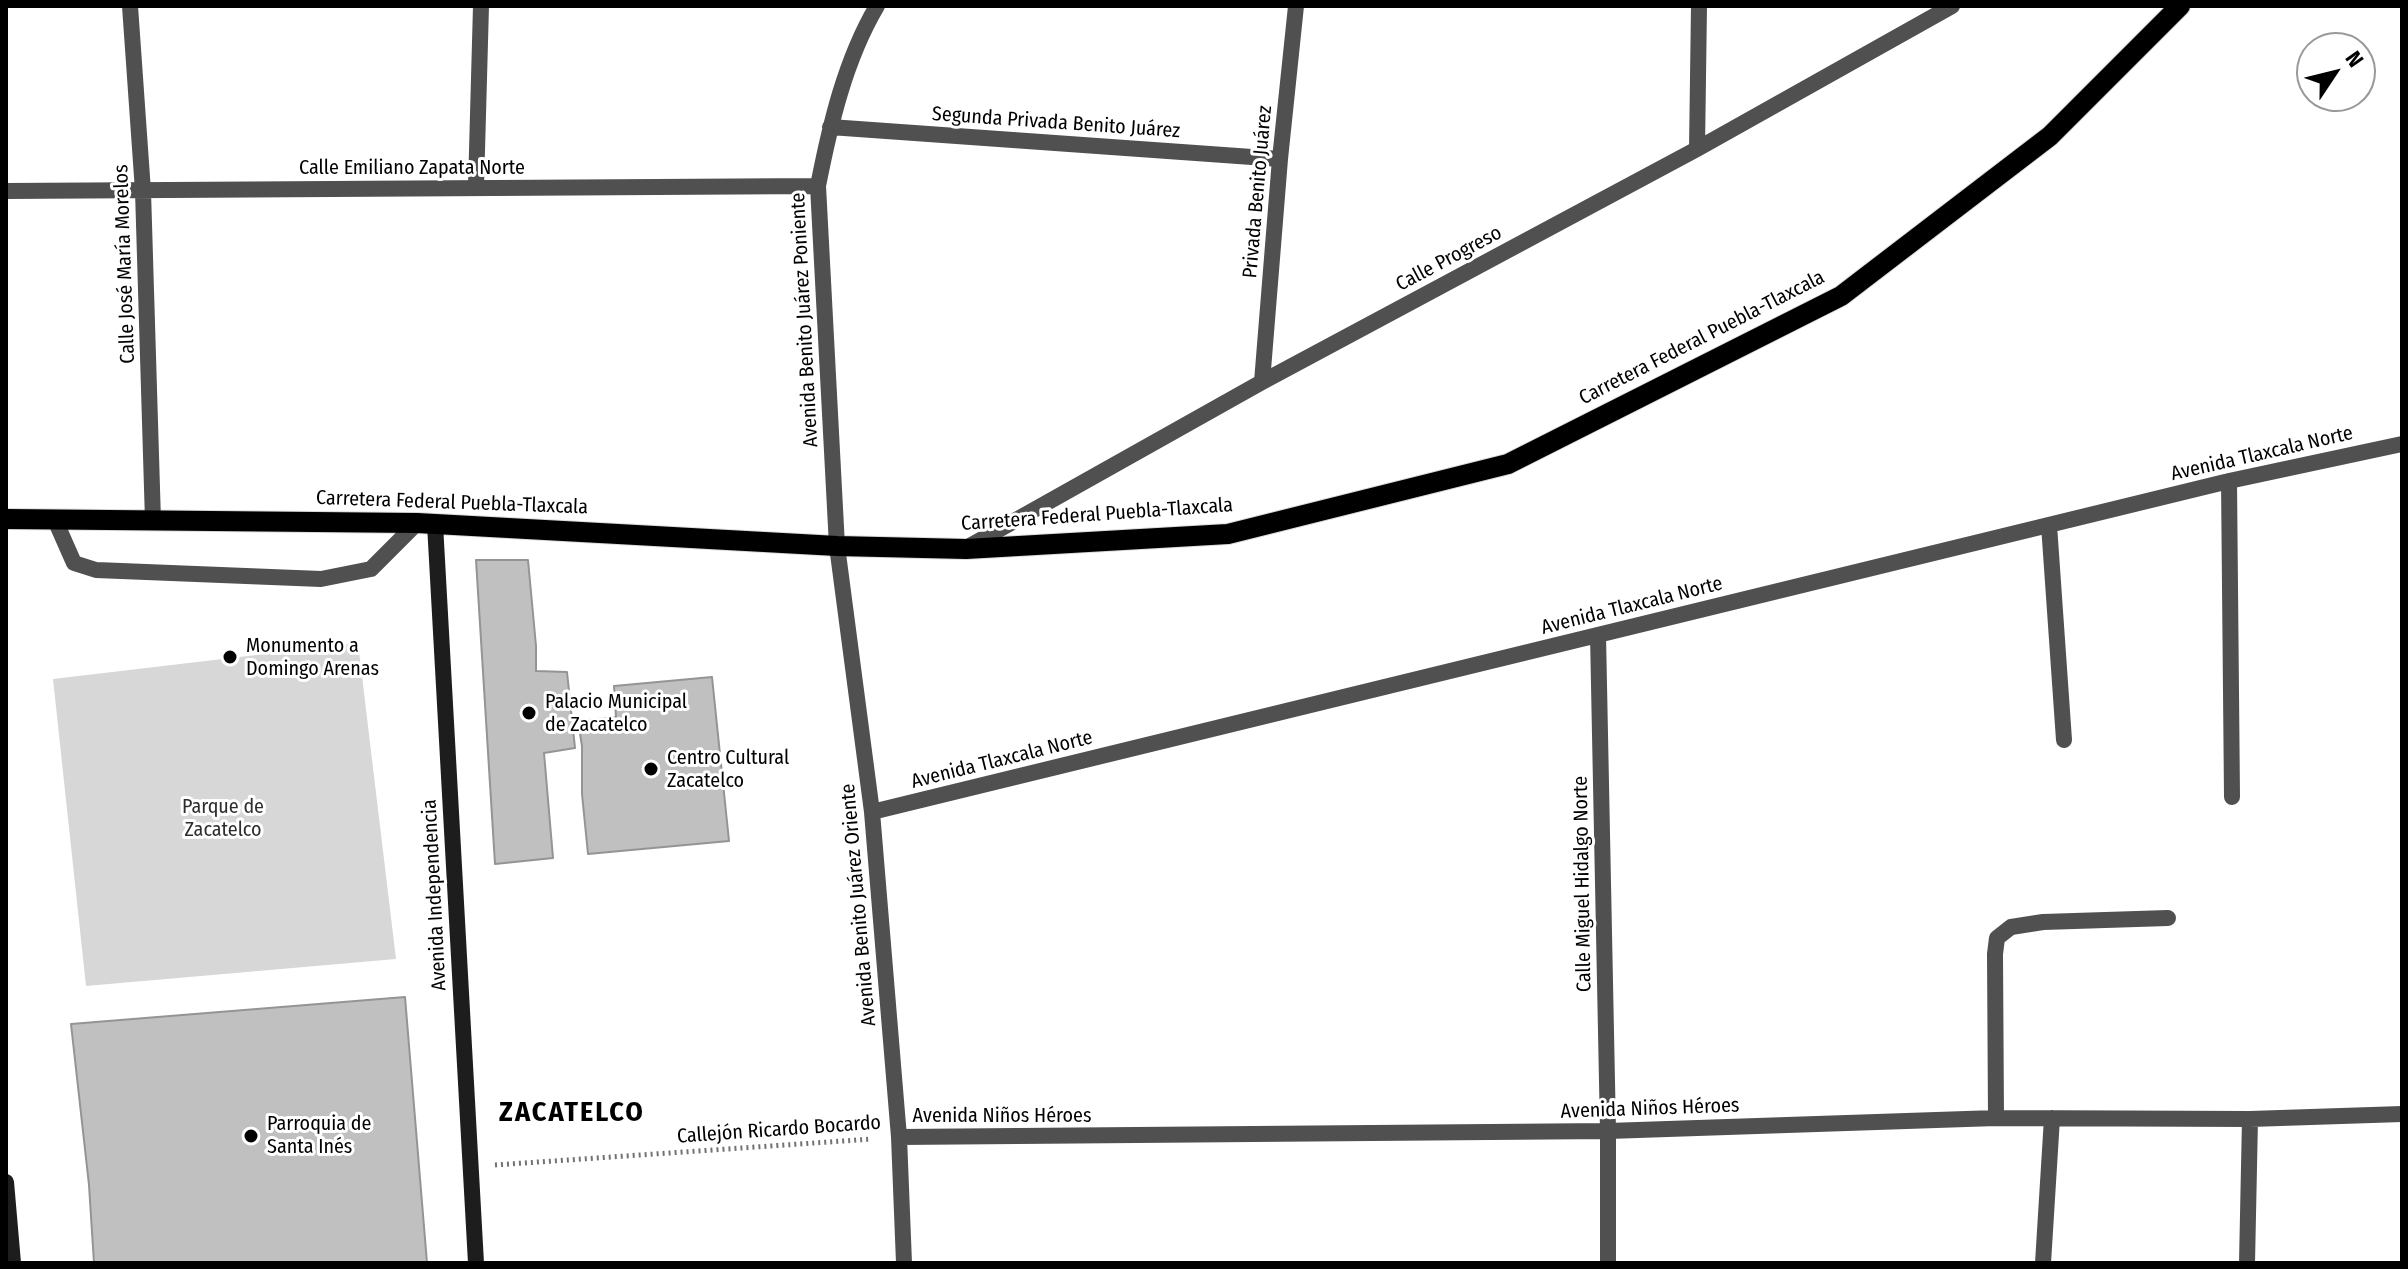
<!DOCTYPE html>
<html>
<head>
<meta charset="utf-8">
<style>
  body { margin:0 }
  #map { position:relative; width:2408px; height:1269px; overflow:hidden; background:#fff; font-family:"Fira Sans Condensed",sans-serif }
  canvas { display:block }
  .frame { position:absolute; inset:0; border:8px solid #000; pointer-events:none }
  .north { position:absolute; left:2296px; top:32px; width:80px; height:80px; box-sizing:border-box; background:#fff; border:2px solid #999; border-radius:50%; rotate:55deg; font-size:22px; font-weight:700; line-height:32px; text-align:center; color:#000 }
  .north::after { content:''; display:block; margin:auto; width:28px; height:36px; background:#000; clip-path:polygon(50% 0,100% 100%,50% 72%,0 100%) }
</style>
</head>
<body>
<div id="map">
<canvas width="2408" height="1269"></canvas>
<div class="frame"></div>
<div class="north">N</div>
</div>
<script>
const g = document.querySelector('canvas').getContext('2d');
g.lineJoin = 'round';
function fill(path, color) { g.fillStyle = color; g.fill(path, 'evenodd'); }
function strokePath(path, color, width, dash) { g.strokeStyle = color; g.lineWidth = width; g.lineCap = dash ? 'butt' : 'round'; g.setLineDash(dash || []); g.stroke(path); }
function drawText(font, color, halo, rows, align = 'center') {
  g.font = font + ' "Fira Sans Condensed",sans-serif'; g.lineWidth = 6; g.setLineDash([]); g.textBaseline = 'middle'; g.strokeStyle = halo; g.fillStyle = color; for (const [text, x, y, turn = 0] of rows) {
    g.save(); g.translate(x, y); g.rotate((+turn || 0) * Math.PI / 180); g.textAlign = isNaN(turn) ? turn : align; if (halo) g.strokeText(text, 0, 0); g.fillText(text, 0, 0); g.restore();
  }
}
fill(new Path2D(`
  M358,643L396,959L86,986L53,679Z`), '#d7d7d7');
const building = new Path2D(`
  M476,560H528L536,646V671L567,672L575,748L544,753L553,858L495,864Z
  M712,677L729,841L588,854L582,794V746L578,721L616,717L614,686Z
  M405,997L427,1263H94L89,1185L71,1024Z`);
fill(building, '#c0c0c0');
strokePath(building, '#949494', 2);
const primary = new Path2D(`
  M6,519L417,523L837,546L966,549L1228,534L1508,464L1841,296L2050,136L2180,6`);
strokePath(primary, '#dbdbdb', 22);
strokePath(new Path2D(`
  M495,1165L872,1139`), '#727272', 5, [2, 4]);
strokePath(new Path2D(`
  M55,520L74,563L96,570L321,579L371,569L417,523`), '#505050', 16);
strokePath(new Path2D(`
  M130,6L143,191L153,521
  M877,6C845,60 830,125 818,186L837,546L872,812L899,1137L904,1263
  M830,127L1280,159
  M1697,149L1699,6
  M476,187L481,6
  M6,191L818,186
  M1262,382L1280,159L1296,6
  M2229,481L2232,797
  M2049,525L2064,740
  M968,547L1262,382L1697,149L1952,6
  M1598,635L1608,1131V1263
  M872,812L2229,481L2402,444
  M1996,1118L1995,954L1997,938L2011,927L2043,922L2168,918
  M899,1137L1608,1131L1996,1118L2250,1119L2402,1114
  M2043,1263L2052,1118
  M2247,1263L2250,1119`), '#505050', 16);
strokePath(new Path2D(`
  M435,524L476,1263
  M6,1182L13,1263`), '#1d1d1d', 16);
strokePath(primary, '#000', 20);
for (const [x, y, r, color] of [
  [230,657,8,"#000"],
  [529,713,8,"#000"],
  [651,769,8,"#000"],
  [251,1136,8,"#000"]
]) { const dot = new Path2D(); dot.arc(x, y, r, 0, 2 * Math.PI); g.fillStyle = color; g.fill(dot); strokePath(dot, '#fff', 3); }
drawText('20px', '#000', '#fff', [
  ["Segunda Privada Benito Juárez",1056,123,4],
  ["Calle Emiliano Zapata Norte",412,168],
  ["Privada Benito Juárez",1258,192,-85],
  ["Calle Progreso",1449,259,-28],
  ["Calle José María Morelos",125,264,-92],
  ["Avenida Benito Juárez Poniente",805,320,-93],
  ["Carretera Federal Puebla-Tlaxcala",1702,338,-27],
  ["Avenida Tlaxcala Norte",2262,454,-13],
  ["Carretera Federal Puebla-Tlaxcala",452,503,2],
  ["Carretera Federal Puebla-Tlaxcala",1097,515,-4],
  ["Avenida Tlaxcala Norte",1632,606,-14],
  ["Avenida Tlaxcala Norte",1002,760,-14],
  ["Calle Miguel Hidalgo Norte",1583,884,-91],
  ["Avenida Independencia",435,895,-93],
  ["Avenida Benito Juárez Oriente",859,905,-95],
  ["Avenida Niños Héroes",1650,1109,-2],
  ["Avenida Niños Héroes",1002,1116],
  ["Callejón Ricardo Bocardo",779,1130,-4]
]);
drawText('20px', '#000', '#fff', [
  ["Monumento a",246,646],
  ["Domingo Arenas",246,669],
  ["Palacio Municipal",545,702],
  ["de Zacatelco",545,725],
  ["Centro Cultural",667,758],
  ["Zacatelco",667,781],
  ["Parroquia de",267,1124],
  ["Santa Inés",267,1147]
], 'left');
drawText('20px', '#2e2e2e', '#fff', [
  ["Parque de",223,807],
  ["Zacatelco",223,830]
]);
g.letterSpacing = '2px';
drawText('bold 28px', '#000', '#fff', [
  ["ZACATELCO",572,1113]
]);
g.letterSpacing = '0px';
</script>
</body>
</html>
